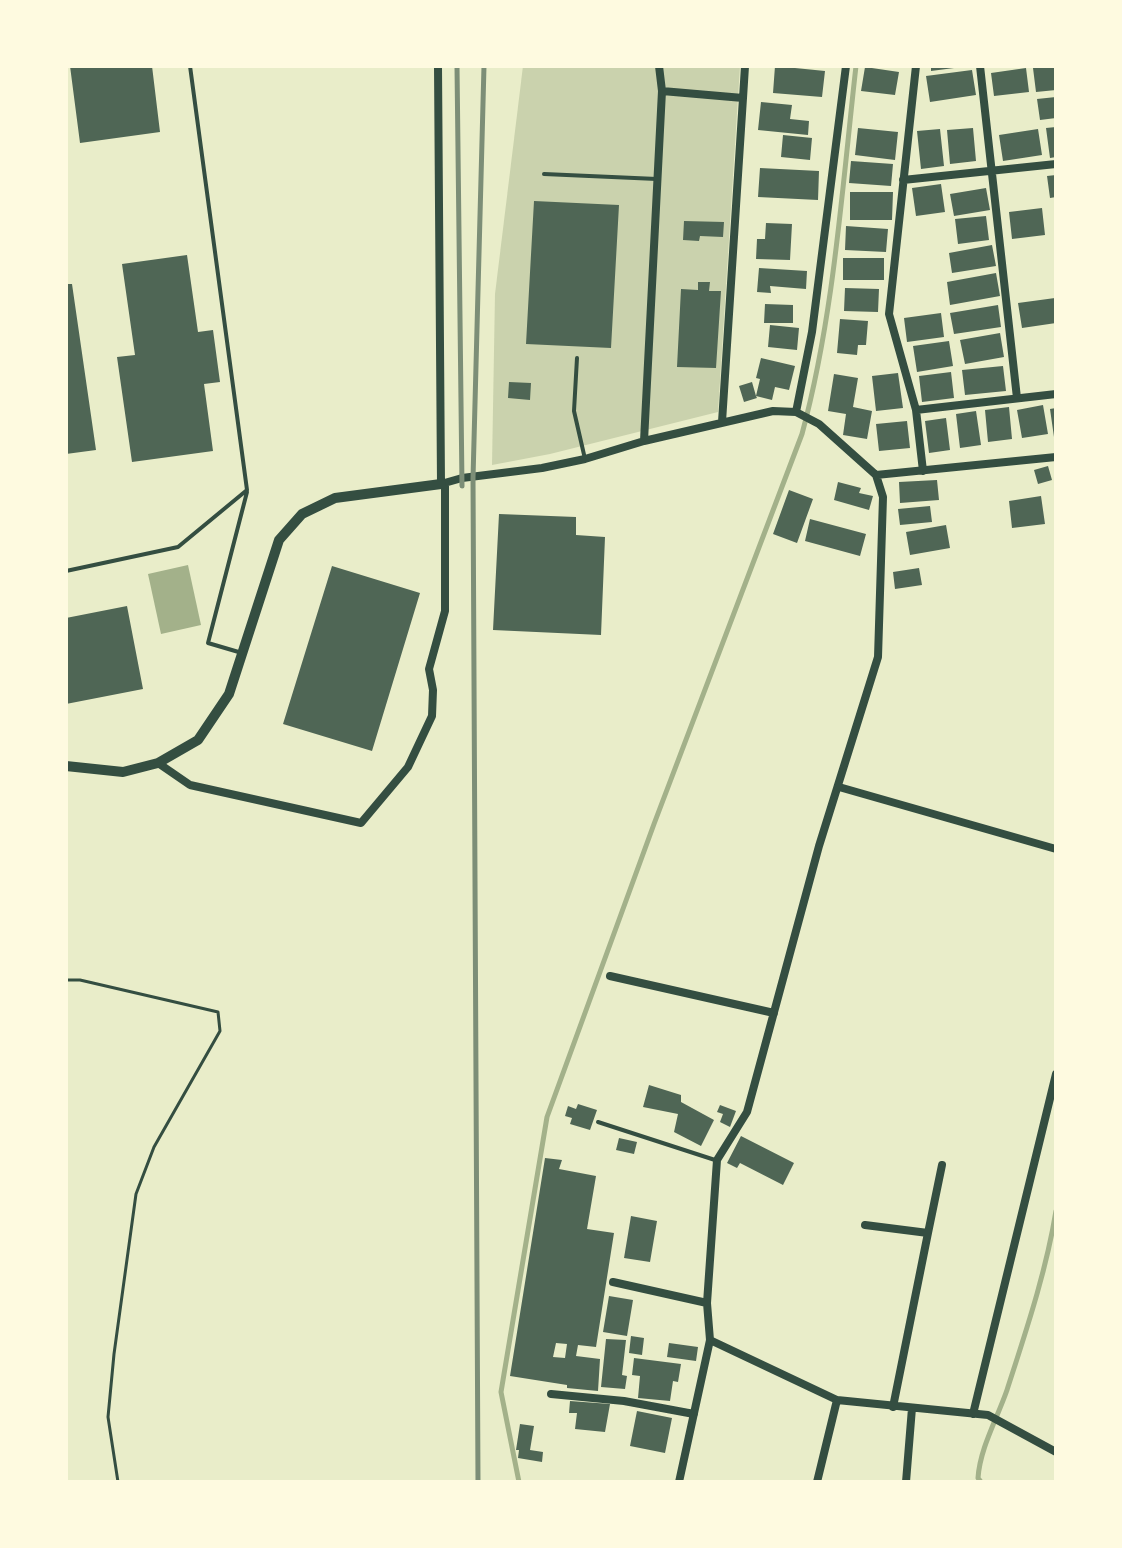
<!DOCTYPE html>
<html>
<head>
<meta charset="utf-8">
<style>
  body { margin:0 }
  #map { position:relative; width:1122px; height:1548px; overflow:hidden; background:#e9edc9; font-family:Karla,sans-serif }
  canvas { display:block }
  .frame { position:absolute; inset:0; border:68px solid #fefae0; pointer-events:none }
</style>
</head>
<body>
<div id="map">
<canvas width="1122" height="1548"></canvas>
<div class="frame"></div>
</div>
<script>
const g = document.querySelector('canvas').getContext('2d');
g.lineJoin = 'round';
function fill(path, color) { g.fillStyle = color; g.fill(path, 'evenodd'); }
function strokePath(path, color, width, dash) { g.strokeStyle = color; g.lineWidth = width; g.lineCap = dash ? 'butt' : 'round'; g.setLineDash(dash || []); g.stroke(path); }
fill(new Path2D(`
  M523,66H740L718,412L550,454L492,465L495,294Z`), '#cad2ad');
fill(new Path2D(`
  M188,565L201,625L161,634L148,574Z`), '#a3b18a');
strokePath(new Path2D(`
  M519,1482L501,1392L547,1117L654,824L802,434C834,315 842,189 856,66
  M981,1482L978,1478C980,1448 997,1419 1007,1390C1026,1331 1046,1272 1056,1211`), '#a3b18a', 5);
fill(new Path2D(`
  M70,66H152L160,132L80,143Z
  M775,66L825,71L822,97L773,93Z
  M931,66H954V68L931,71Z
  M1050,66H1056V90L1036,92L1033,68Z
  M865,67L899,72L895,95L861,91Z
  M1026,68L1029,92L994,96L991,73Z
  M972,70L976,95L930,102L926,76Z
  M1056,97V118L1040,120L1037,99Z
  M761,102L792,105L790,119L809,121L808,135L758,130Z
  M1056,127V157L1050,158L1046,128Z
  M858,128L898,132L895,160L855,155Z
  M973,128L976,161L950,164L947,130Z
  M940,129L944,166L921,169L917,131Z
  M1038,129L1042,155L1003,161L999,135Z
  M783,135L812,138L810,160L781,157Z
  M851,161L893,164L891,186L849,183Z
  M760,168L819,171L818,200L758,197Z
  M1056,175V197L1050,198L1047,176Z
  M941,184L945,212L916,216L912,188Z
  M986,188L990,210L954,216L950,194Z
  M850,192H893L892,220H850Z
  M534,201L619,205L611,348L526,344Z
  M1042,208L1045,235L1012,239L1009,212Z
  M986,216L989,240L958,244L955,219Z
  M684,221L724,222L723,237L700,236L699,241L683,240Z
  M766,223L792,224L790,260L756,259L757,239H765Z
  M846,226L888,229L886,252L845,250Z
  M992,245L996,266L952,273L949,253Z
  M187,255L198,332L213,330L220,382L204,384L213,451L132,462L117,357L135,355L122,264Z
  M843,258H884V280H843Z
  M759,268L807,271L806,289L770,286L771,293L757,292Z
  M996,273L1000,296L950,305L947,282Z
  M698,282H710L709,291H721L716,368L677,367L681,289L698,290Z
  M66,284H72L96,450L66,454Z
  M845,288L879,289L878,312L844,311Z
  M1055,298L1056,323L1022,328L1018,303Z
  M765,304L793,305V323H764Z
  M998,305L1001,327L954,334L950,313Z
  M941,313L944,337L907,342L904,318Z
  M840,319L868,321L866,345H858L857,355L837,353Z
  M770,325L799,328L797,350L768,347Z
  M1000,333L1004,357L965,364L960,340Z
  M949,341L953,366L917,372L913,346Z
  M761,358L795,366L789,390L775,387L772,400L756,396L757,398L744,402L739,386L752,382L756,396L760,379L756,378Z
  M1003,366L1006,391L965,395L962,370Z
  M951,372L954,398L922,402L919,376Z
  M898,373L903,408L876,411L872,376Z
  M834,374L858,378L853,407L872,411L867,439L843,435L846,414L828,411Z
  M509,382L531,383L530,400L508,398Z
  M1043,405L1048,434L1022,438L1017,410Z
  M1009,407L1012,439L988,442L985,410Z
  M1056,408V437H1054L1050,409Z
  M976,411L981,445L960,448L956,414Z
  M946,418L950,450L929,453L925,421Z
  M907,421L910,448L879,451L876,424Z
  M1048,466L1052,480L1038,484L1034,470Z
  M937,480L939,500L900,503L899,482Z
  M838,482L861,488L859,493L873,496L869,510L834,500Z
  M789,490L813,499L797,543L773,534Z
  M1041,496L1045,524L1012,528L1009,501Z
  M930,506L932,522L900,525L898,509Z
  M499,514L576,517V535L605,537L601,635L493,630Z
  M810,519L866,534L860,556L805,541Z
  M946,525L950,548L910,555L906,532Z
  M332,566L420,593L372,751L283,724Z
  M919,568L922,585L895,589L893,572Z
  M127,606L143,689L66,704V618Z
  M649,1085L681,1095V1102L714,1120L701,1146L674,1132L678,1114L643,1107Z
  M578,1104L597,1110L590,1130L570,1124L572,1118L565,1116L568,1106L576,1109Z
  M720,1105L736,1111L730,1127L720,1122L723,1114L717,1112Z
  M741,1136L794,1163L783,1185L740,1163L737,1168L727,1163Z
  M619,1138L637,1142L634,1154L616,1150Z
  M545,1158L562,1160L559,1169L596,1176L587,1229L614,1233L596,1347L578,1345L576,1356L600,1359L598,1391L567,1388V1385L510,1376ZM556,1343L567,1344L565,1358L553,1357Z
  M631,1216L657,1221L650,1262L624,1258Z
  M609,1296L633,1300L627,1336L603,1332Z
  M631,1336L644,1338L642,1355L629,1353Z
  M606,1339L626,1340L622,1375L627,1376L625,1389L601,1387Z
  M669,1343L698,1347L696,1361L667,1357Z
  M634,1358L681,1364L678,1382L673,1381L670,1401L638,1398L640,1376L632,1375Z
  M570,1401L610,1404L605,1432L575,1429L577,1413H569Z
  M637,1411L672,1418L665,1453L630,1446Z
  M520,1424L534,1426L530,1450L543,1452L542,1462L518,1458L519,1450H516Z`), '#4f6655');
strokePath(new Path2D(`
  M66,980H80L218,1012L220,1031L154,1147L136,1194L114,1354L108,1417L118,1482`), '#344e41', 3);
strokePath(new Path2D(`
  M544,174L657,179
  M577,358L574,411L585,459
  M66,571L178,547L247,490L190,66
  M242,653L208,643L247,492
  M598,1122L715,1160`), '#344e41', 4);
strokePath(new Path2D(`
  M438,66L441,484L462,478L542,468L585,459L644,441L773,411L796,412L819,424L876,475L883,497L878,657L819,846L747,1112L717,1160L707,1303L710,1340L679,1482
  M916,66L889,314L916,410L923,471
  M980,66L1017,398
  M662,91L743,98L722,422
  M743,98L745,66
  M903,180L1056,164
  M916,410L1056,394
  M796,412L812,332L846,66
  M644,441L662,91L659,66
  M876,475L1056,457
  M158,763L190,785L361,823L408,767L432,716L433,690L429,669L445,611V483
  M839,787L1056,849
  M610,976L774,1013
  M865,1225L928,1233L893,1407
  M928,1233L942,1165
  M613,1282L707,1303
  M710,1340L837,1400L988,1415L1056,1452
  M551,1394L624,1401L694,1414
  M973,1414L1056,1074
  M817,1482L837,1400
  M906,1482L912,1408`), '#344e41', 8);
strokePath(new Path2D(`
  M66,766L123,772L158,763L198,740L229,694L279,540L302,514L335,498L441,484`), '#344e41', 10);
strokePath(new Path2D(`
  M457,66L462,486
  M478,1482L473,478L484,66`), '#7c8e77', 5);
</script>
</body>
</html>
